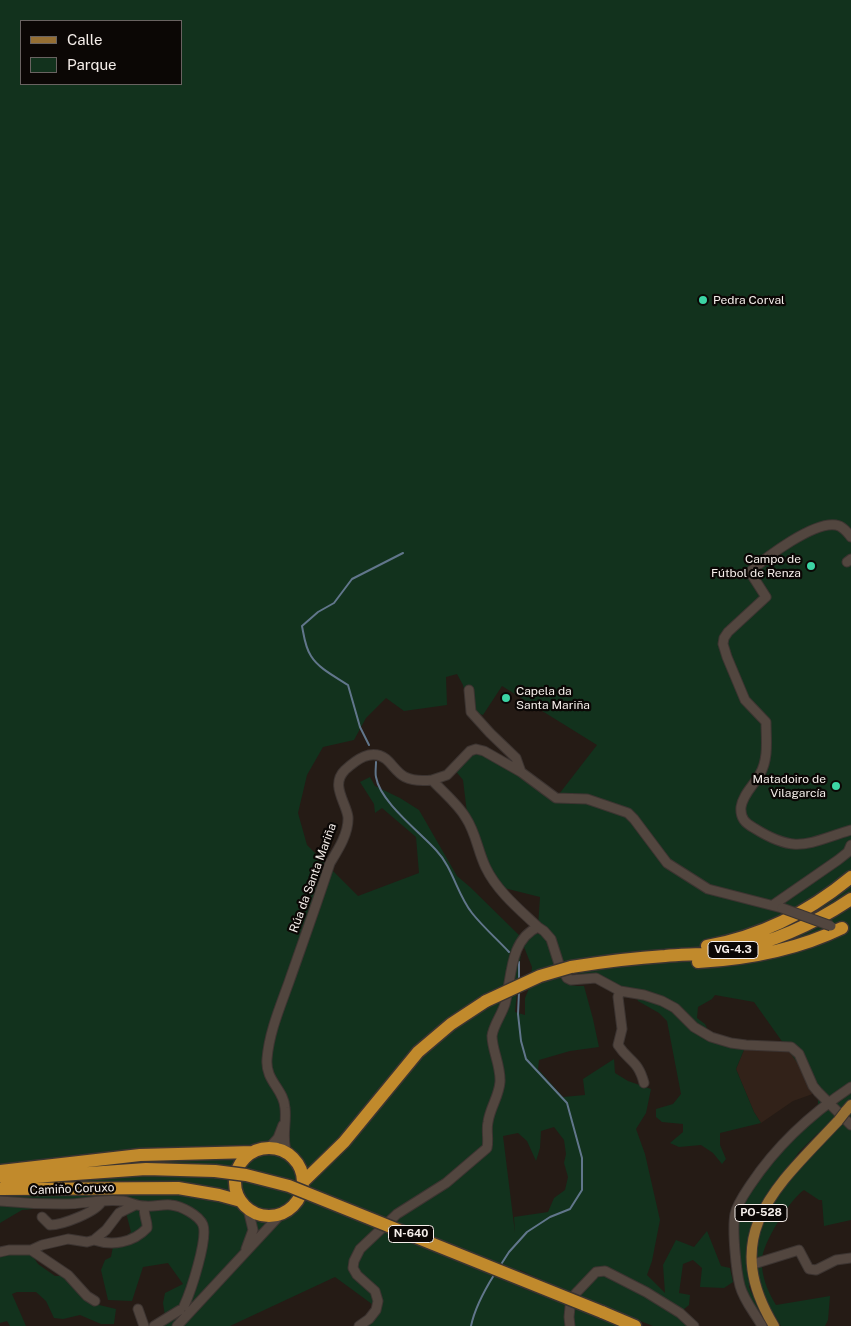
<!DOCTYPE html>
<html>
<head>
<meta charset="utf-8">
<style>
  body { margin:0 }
  #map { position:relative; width:851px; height:1326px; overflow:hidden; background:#251b15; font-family:"Public Sans",sans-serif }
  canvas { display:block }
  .legend { position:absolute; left:20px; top:20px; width:162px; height:65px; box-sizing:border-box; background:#0b0705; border:1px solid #696361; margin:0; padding:6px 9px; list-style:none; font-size:15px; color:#f5eeea }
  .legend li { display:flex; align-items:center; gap:10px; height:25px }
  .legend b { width:25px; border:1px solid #696361 }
</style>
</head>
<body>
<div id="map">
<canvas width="851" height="1326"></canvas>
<ul class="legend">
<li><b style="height:6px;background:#956f34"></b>Calle</li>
<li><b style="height:14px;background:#12321d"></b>Parque</li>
</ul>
</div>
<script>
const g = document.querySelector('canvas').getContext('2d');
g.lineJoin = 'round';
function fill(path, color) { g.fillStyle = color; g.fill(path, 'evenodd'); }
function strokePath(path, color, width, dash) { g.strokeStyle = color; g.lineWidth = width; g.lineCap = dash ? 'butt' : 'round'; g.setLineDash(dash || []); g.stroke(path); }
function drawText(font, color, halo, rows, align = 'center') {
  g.font = font + ' "Public Sans",sans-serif'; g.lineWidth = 4.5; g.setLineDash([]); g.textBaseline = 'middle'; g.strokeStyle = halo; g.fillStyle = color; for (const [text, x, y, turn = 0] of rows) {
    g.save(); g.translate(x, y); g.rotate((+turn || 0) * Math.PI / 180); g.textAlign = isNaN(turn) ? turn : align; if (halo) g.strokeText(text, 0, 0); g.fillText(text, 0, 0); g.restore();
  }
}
fill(new Path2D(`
  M746,1045L791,1047L818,1092L793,1101L761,1123L754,1112L736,1069Z`), '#322219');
fill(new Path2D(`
  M0,0H851V1220L824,1226L822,1200H819L804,1190C790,1199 762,1244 762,1260C761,1276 768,1292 776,1305L830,1296L828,1320L825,1326H781C755,1285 746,1248 771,1203C783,1183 803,1165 818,1148V1133L799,1152L771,1190L749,1257V1287L766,1326L740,1288L735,1215L749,1187L818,1111V1092L754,1002L715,995L712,999L698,1007L697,1018L705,1024L709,1032L746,1045L736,1069L754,1112L761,1123L720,1133V1145L726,1159L722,1164L713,1153L701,1145L679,1147L670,1143L683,1132V1124L662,1122L656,1117V1109L673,1104L681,1094L667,1021L659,1013L638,1001L635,994L628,992L600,976L572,973L559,964L551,940L538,927L540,897L500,887L487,869L467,813L463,780L454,769L476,749L556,798L597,745L502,686L483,715L469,711L463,685L457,674L446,677L447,705L404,711L386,698L366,718L354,740L323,747L307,775L298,813L307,845L358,896L419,873L416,837L382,808L375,813L374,804L360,782L370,777L375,786L400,798L419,810L457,876L470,887L522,938L531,932L543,935C554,948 553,977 568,984C572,986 579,986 584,986L593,1019L599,1047L570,1051L539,1060L538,1069L563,1097L585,1095L583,1079L614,1059L615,1073L628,1081L651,1089L646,1113L636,1129L645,1154L660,1220L652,1261L647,1275L665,1293L663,1265L676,1240L694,1247L707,1231L721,1266L730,1268L733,1282L724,1288L700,1287L702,1268L693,1260L683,1264L679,1293L690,1295L689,1305L683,1310L693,1319L694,1326H653L570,1293L520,1270L522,1288L623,1326H359L376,1307L335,1277L230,1326H161L166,1322L163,1303L165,1293L183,1284L168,1263L143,1267L132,1301L108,1300L101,1270L105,1260L111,1257L113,1246L131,1232L123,1201L22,1210L0,1223ZM21,21H181V84H21ZM522,942L532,967L530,986L525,998V1015L515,1012ZM554,1127L564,1140L566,1154L564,1163L568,1177L565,1190L554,1198L548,1212L514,1217L515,1233L503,1136L518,1133L527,1141L536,1161L540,1148L541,1131Z
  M24,1252L32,1255L38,1264L55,1276H61L67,1278L95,1304L116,1309L114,1324H101L80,1315L63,1319L54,1318L46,1301L36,1292H17L12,1294L26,1326H10L7,1321L0,1323V1255Z`), '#12321d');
strokePath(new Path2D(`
  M369,745L360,727L348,685C336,677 319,669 311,656C305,647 304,636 302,626L318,612L334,603L352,579L403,553
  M376,762C376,767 375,773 376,777C380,802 420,832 436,850C453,868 457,894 472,913C483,927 497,939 509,952
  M519,962V980
  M500,1266L509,1252L527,1232L550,1217L570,1209L582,1190V1158L567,1103L526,1059L521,1041L518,1014L519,992
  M471,1326C475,1307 484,1291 494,1275`), '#61768b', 2);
const minor = new Path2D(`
  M851,537C847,532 843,526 836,525C814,521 766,557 750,572L766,597L728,632L724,638L723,644L727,657L745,700L766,722C766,739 769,758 760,774C754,785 743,794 741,807C740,818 745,823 754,828C797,855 807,843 851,830
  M847,562L851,559
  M469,690L471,712L490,733L516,758L521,772
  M773,905L838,860L848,852L851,845
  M538,927C520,910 497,891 486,868C478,852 476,833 466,818C458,804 443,792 432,780L447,775L470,751L476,749L484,751L521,772L556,798L587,799L628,813L634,819L667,863L708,889L782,908
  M620,991L618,997L622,1029L618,1045C629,1062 638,1060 644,1083
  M269,1148L278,1138L283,1125
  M287,1153C281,1139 287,1123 285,1108C284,1089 265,1081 267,1059C269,1033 280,1007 289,982C303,942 317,903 330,863C338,850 349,833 348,817C346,802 330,785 345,770C356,760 371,748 386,759C393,765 397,773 405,777C413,781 423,781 432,780
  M0,1201C20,1203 41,1204 61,1204C82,1205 102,1198 123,1201C130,1202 136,1206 145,1206C153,1207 163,1204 171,1205C181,1206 199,1215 203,1225C208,1239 191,1291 184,1306
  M42,1217L50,1225C62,1225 97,1212 102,1201
  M94,1240C112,1246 133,1243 147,1228C148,1221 142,1213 145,1206
  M246,1249L253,1230L248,1209
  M31,1250L42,1245L68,1239L87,1242L94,1240L106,1230L119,1213L135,1205
  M0,1252L9,1250H31L68,1275L87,1296L95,1301
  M757,1263L799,1250L809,1269L816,1270L836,1260L851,1258
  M138,1309L144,1326
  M154,1326L180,1310
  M177,1326L281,1214
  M359,1326L369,1319L376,1310L378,1301L375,1291L357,1275L353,1268L354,1261L360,1249L397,1214L446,1183L487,1148C489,1140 486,1130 488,1122C490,1108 499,1096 500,1082C501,1066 492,1050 492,1036C493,1026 502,1014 505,1004C512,978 509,940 538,927L544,931L551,939L559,964L567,978L571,980L596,978L620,991L644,995L662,1001L675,1008L694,1027L711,1037L731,1043L746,1045L791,1047L799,1054L813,1086L818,1092L851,1125
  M570,1326L569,1317L570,1307L576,1293L596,1272L605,1271L646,1292L680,1313L694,1326
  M762,1326C755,1313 744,1301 740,1286C736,1271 732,1229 735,1214C737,1204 745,1193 751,1184C777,1145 812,1113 851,1087`);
const major = new Path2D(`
  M845,1112L851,1105
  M774,1326C718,1233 777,1186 838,1121`);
const highway = new Path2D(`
  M707,946C761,936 809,912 851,877
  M698,962C748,959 797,950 842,928
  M571,967C602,962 633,958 665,956C687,954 708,955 730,951C774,942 814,924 851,899
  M235 1182a34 34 0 1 1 68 0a34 34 0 1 1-68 0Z
  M0,1171L140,1155L253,1152
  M5,1179L146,1169L215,1171
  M304,1181L344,1142L418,1052L451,1024L486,1001
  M0,1189L178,1188L219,1195L241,1201
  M602,1312L635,1326`);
strokePath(minor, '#3c3431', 11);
strokePath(major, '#3c3431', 12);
strokePath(highway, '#3c3431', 15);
strokePath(minor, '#52463f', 9);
strokePath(major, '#956f34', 10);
strokePath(highway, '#c18a2c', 12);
const minorBridge = new Path2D(`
  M782,908L831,926`);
const majorBridge = new Path2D(`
  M838,1121L845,1112`);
const highwayBridge = new Path2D(`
  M486,1001L540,976L571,967
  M215,1171L246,1175L289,1186L602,1312`);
strokePath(minorBridge, '#3c3431', 11, []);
strokePath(majorBridge, '#3c3431', 12, []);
strokePath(highwayBridge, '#3c3431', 15, []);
strokePath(minorBridge, '#52463f', 9);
strokePath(majorBridge, '#956f34', 10);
strokePath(highwayBridge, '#c18a2c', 12);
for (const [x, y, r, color] of [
  [703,300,5,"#3cd4a4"],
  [811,566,5,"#3cd4a4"],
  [506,698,5,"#3cd4a4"],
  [836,786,5,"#3cd4a4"]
]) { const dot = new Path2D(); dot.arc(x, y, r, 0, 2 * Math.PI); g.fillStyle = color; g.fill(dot); strokePath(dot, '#0b0705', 2); }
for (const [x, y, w] of [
  [733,950,50],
  [761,1213,52],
  [411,1234,45]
]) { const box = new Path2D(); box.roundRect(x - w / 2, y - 8.5, w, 17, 4); g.fillStyle = '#0b0705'; g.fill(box); strokePath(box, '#f5eeea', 1); }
drawText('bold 11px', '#f5eeea', null, [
  ["VG-4.3",733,950],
  ["PO-528",761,1213],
  ["N-640",411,1234]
]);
drawText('12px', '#f5eeea', '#0b0705', [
  ["Pedra Corval",713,300],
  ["Campo de",801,559,"right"],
  ["Fútbol de Renza",801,573,"right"],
  ["Capela da",516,691],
  ["Santa Mariña",516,705],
  ["Matadoiro de",826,779,"right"],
  ["Vilagarcía",826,793,"right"]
], 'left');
drawText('12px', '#f5eeea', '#0b0705', [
  ["Rúa da Santa Mariña",313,878,-70],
  ["Camiño Coruxo",72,1189,-2]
]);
</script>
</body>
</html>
